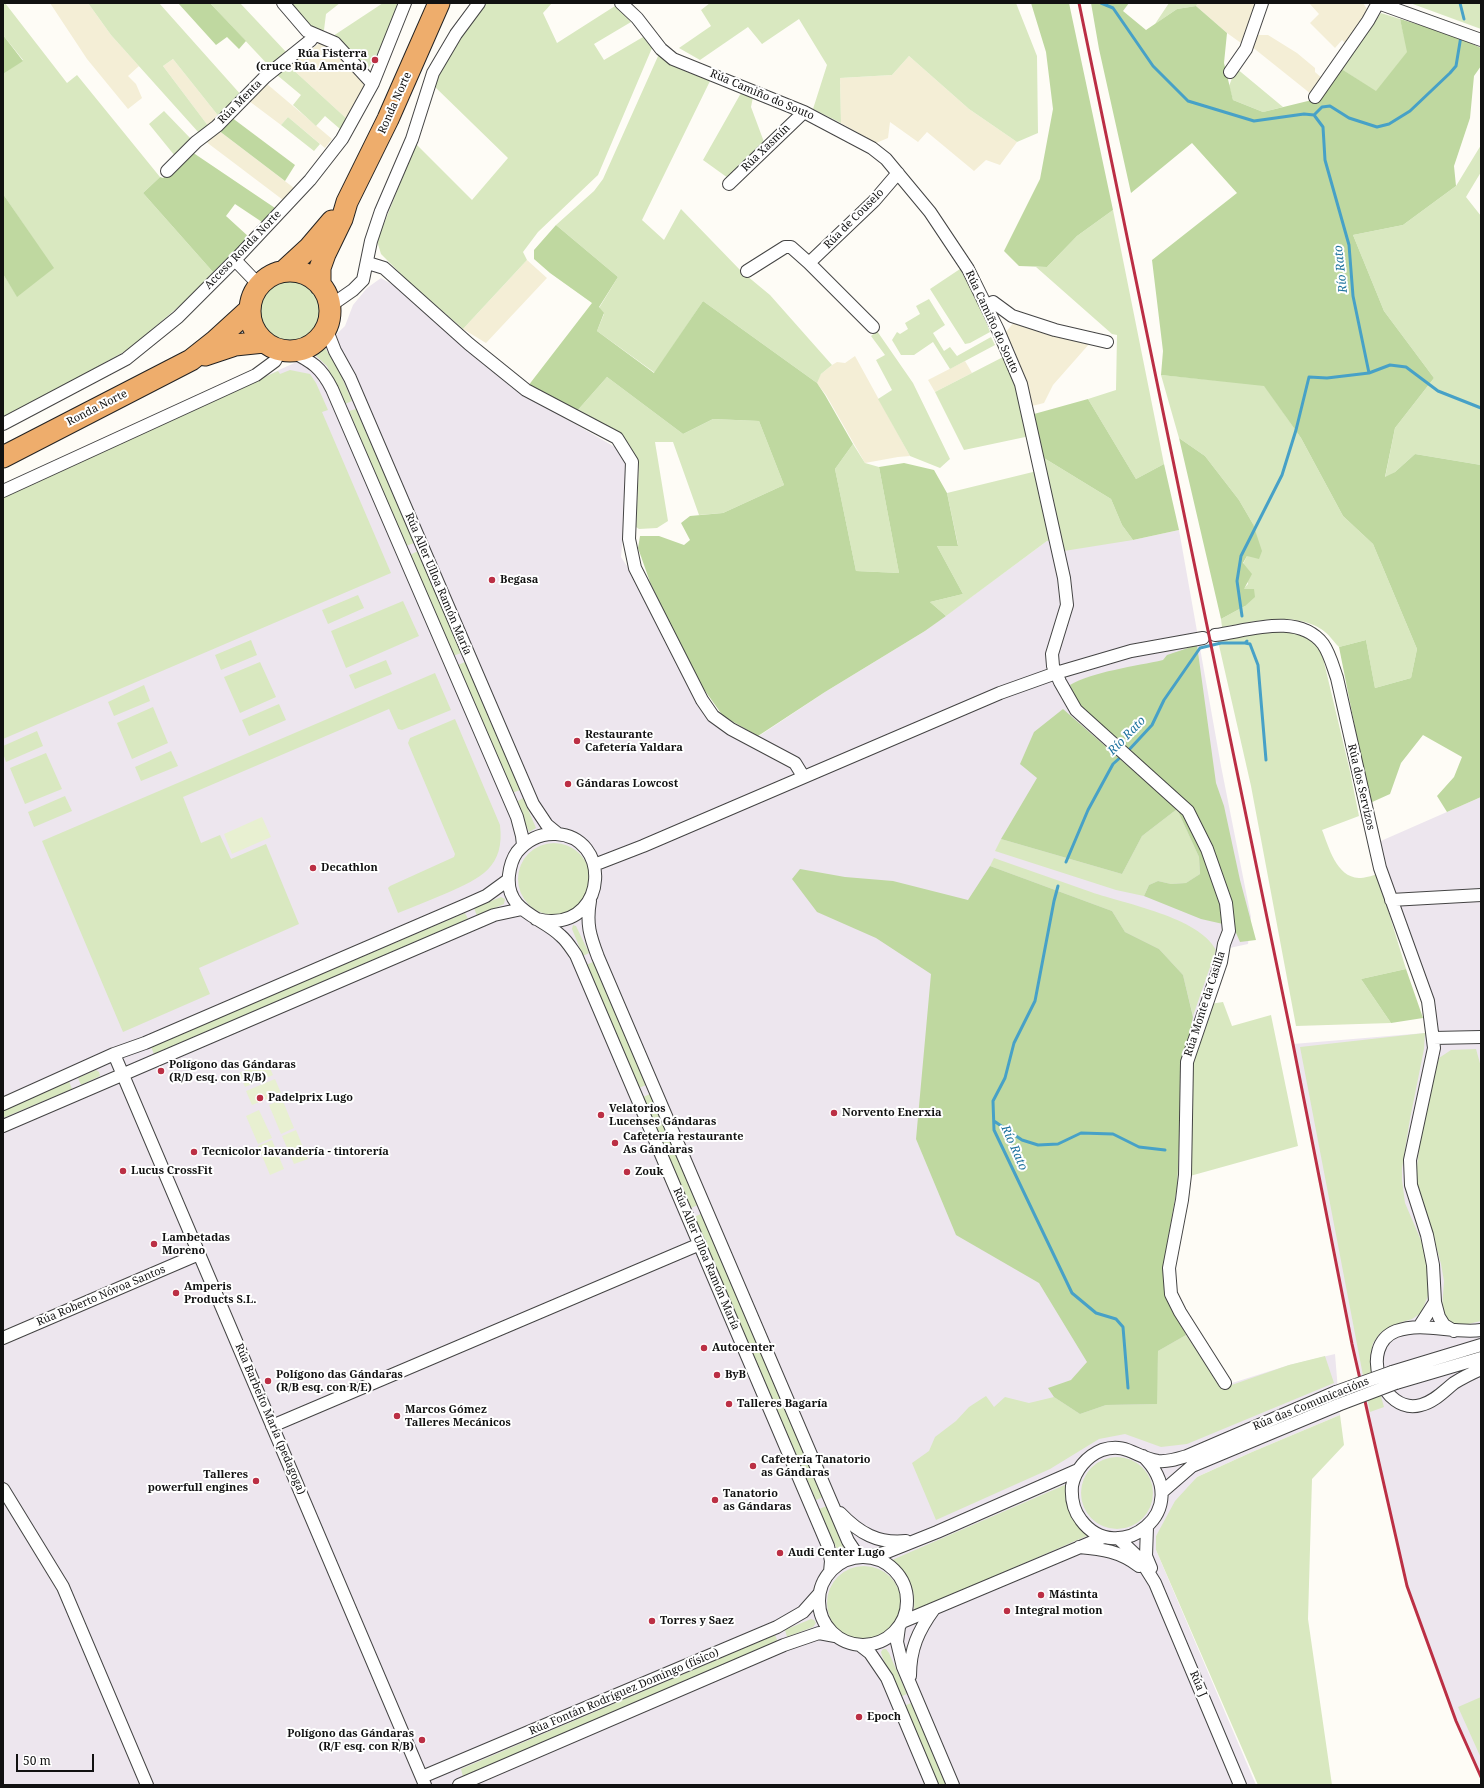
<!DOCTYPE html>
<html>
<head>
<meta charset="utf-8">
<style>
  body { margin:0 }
  #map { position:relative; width:1484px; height:1788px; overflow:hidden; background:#fefcf6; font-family:"Noto Serif",serif }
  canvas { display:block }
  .frame { position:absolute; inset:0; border:4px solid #111; pointer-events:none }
  .scale { position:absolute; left:16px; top:1754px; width:78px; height:18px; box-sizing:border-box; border:2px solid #111; border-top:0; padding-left:5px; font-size:12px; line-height:14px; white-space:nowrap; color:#111; -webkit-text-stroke:3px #fff; paint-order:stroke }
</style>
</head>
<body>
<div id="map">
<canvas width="1484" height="1788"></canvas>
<div class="frame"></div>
<div class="scale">50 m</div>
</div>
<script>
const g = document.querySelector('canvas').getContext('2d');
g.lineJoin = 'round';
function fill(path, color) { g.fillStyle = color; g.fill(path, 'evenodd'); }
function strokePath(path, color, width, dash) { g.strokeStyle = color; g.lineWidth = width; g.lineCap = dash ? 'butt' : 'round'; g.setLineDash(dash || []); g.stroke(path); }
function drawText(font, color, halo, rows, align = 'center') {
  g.font = font + ' "Noto Serif",serif'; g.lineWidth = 4; g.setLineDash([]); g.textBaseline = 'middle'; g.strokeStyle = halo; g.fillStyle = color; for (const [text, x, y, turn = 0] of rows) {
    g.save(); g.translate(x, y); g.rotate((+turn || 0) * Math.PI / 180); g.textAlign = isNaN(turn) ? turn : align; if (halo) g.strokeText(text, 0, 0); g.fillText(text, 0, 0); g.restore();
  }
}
fill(new Path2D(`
  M381,278L405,292L511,387L620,450L626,460L628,478L621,557L637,581L714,721L747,744L825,692L925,631L1047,541L1059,537L1133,540L1179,530L1221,766L1251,917L1248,944L1220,950L1167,1287L1229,1384L1289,1365L1335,1354L1340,1415L1252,1452L1197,1477L1156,1536V1550L1256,1785H3V496L314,354L320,350L345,326L353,305L367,288Z
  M1481,797V1777L1456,1721L1407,1586L1352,1344L1293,1044L1425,1033L1433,1038L1374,844Z`), '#ede6ee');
fill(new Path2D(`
  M50,3H88L111,35L139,66L128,76L136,84L142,98L128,109L87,59Z
  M1198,3H1255L1241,43L1227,33L1196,6Z
  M1309,3H1363L1369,12L1348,46L1342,40L1335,48L1310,23L1319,14Z
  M1254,35H1268L1297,53L1315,68V72L1323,79L1311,94L1251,46Z
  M321,42L329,43L364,81V90L347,119L289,66Z
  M909,56L969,109L1017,142L1000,165L986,160L974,171L927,132L918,142L890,122L888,138L876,143L841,123L840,78L892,75Z
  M173,59L220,118L209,127L163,66Z
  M267,84L332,139L325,148L288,117L281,125L249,101Z
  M218,130L294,188L283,200L205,141Z
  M527,260L547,278L486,343L463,329Z
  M1015,321L1090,343L1053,385L1044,403L1032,406L1014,349L1005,333Z
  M855,356L910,456L898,457L865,463L826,395L816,382L821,374L832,365L837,362L845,363Z
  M965,361L972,373L935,392L928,380Z`), '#f4eed6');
fill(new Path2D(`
  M3,3H5L67,83L77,75L160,177L143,193L213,272L191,296L129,349L59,388L3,417V274L17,296L53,268L3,194V74L23,60L3,35Z
  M88,3H159L242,96L220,118L173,59L163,66L209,127L199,133L111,35Z
  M210,3H240L287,53L270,67Z
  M289,3H340L326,14L324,30L321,34L309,28Z
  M383,3H398L380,49L366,72L333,36Z
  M487,3H552L543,13L557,43L615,6L631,22L594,44L604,60L643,37L652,48L598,175L538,232L523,252L527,260L463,329L407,280L381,254L377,241L416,144L472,200L508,158L434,86C447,55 464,28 487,3Z
  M710,3H1016L1037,56L1038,133L1017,142L969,109L909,56L892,75L840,78L841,123L813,109L827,65L799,19L762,44L748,27L700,60L679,48L711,26L701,10Z
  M1169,3H1198L1196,6L1177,9L1155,24Z
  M1410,3H1481V29Z
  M1381,13L1400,19L1408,52L1376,92L1340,68Z
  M659,54L711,79L642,220L664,240L681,209L741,271L770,295L832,365L821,374L817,383L703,301L655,373L597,331L604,314L599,308L618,277L556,225L594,191L603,179Z
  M289,66L347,119L340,129L325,116L316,126L293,105L301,95L277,75Z
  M1236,68L1283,107L1263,112L1233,100L1229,86Z
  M741,93L753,97L751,107L764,142L728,178L703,160Z
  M164,111L192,140L175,156L149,124Z
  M288,117L320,144L314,151L281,125Z
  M1481,145V172L1466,197L1481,216V465L1415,454L1395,472L1385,478L1395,428L1434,378L1384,311L1353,235L1403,225L1456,186Z
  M1113,210L1164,464L1136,479L1088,399L1116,390L1117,335L1112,334L1036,267H1047L1077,236Z
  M960,269L978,301L990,332L970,343L965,344L930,289Z
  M258 312a32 32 0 1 1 64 0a32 32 0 1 1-64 0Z
  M929,299L945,325L933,333L944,351L950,347L957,356L991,337L995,345L950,369L933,342L914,355H901L892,340L897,332L900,334L908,329L905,323L920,314L916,306Z
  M877,331L913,383L950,459L940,468L910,456L878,399L892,390L876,360L885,355L871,336Z
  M324,346L339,371L352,401L345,404L327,366L314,354Z
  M1005,356L1020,391L1030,436L964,450L935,392Z
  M290,370L310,374L316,383L328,410L322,412L391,573L3,739V496L278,371L280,374Z
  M1161,375L1264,385L1301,438L1343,516L1373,544L1417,649L1411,678L1375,688L1366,640L1339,647C1333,641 1328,633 1321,629C1291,611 1255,622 1222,627L1221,619L1245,606L1243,589L1248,584L1243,564L1247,556L1253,524L1239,500L1205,456L1179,438Z
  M607,377L683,434L713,419L759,421L784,485L723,513L699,515L673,442H655L668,521L657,528L639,529L636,527L639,464L629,444L617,432L577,411Z
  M356,409L414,543L406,546L349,411Z
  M853,444L865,463L879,467L899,573L856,571L835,469Z
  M1044,458L1111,499L1122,525L1133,540L1064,551Z
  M1037,471L1052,540L1047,541L946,616L930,602L963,594L937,546L958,545L947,493Z
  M418,551L461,653L453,656L410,555Z
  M358,595L364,608L328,624L322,610Z
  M403,601L419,636L346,668L331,631Z
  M1275,631C1290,632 1308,634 1318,646C1320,648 1322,654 1323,658L1349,767L1359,816L1322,830C1329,847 1336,877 1359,878C1364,878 1372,876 1377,874L1406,969L1361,979L1391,1023L1296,1026L1251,786L1218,641L1233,637Z
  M251,640L257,655L221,670L215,655Z
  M386,660L392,674L355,689L349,675Z
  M260,662L276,697L240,713L224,677Z
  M465,662L520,790L512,793L458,665Z
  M435,673L451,710L402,730L398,729L389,709L183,797L201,843L220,835L231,859L266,844L299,924L199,968L210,994L123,1032L42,841Z
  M144,685L150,701L114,716L108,702Z
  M279,704L286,720L249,736L242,720Z
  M153,707L168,743L132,759L117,723Z
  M455,719L500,825C505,867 481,878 447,893C431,900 415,906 398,913L388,888L390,886L454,857L455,854L408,743L410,738Z
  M37,731L43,746L6,762L3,753V746Z
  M171,751L178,766L141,781L135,767Z
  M46,753L62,789L25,804L10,768Z
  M65,796L72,811L34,827L28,812Z
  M523,798L536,828L529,832L516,802Z
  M1177,809L1199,857L1200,874L1186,883L1171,884L1158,881L1149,885L1144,896L1116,890L995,851L1001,839L1122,874L1142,836Z
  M518 879a36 36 0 1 1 72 0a36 36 0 1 1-72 0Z
  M994,858C1026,869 1059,881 1091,892C1125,904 1199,917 1216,950L1193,1016L1183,975L1159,949L1125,932L1112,911L990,866Z
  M501,897L505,899L504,904L477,916L474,908Z
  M465,913L468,919L154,1054L151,1047Z
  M573,925L576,926L589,953L583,956L572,929Z
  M593,962L646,1085L639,1088L586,965Z
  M1223,1002L1232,1026L1271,1015L1298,1146L1190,1176V1067L1210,1004Z
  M1425,1033L1424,1049L1410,1119L1402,1168V1180L1405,1203L1423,1245L1427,1262L1430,1291L1421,1313L1412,1319L1399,1323L1380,1333L1373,1343L1370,1357L1384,1407L1370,1412L1300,1047Z
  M1476,1049L1481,1067V1321L1456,1327L1446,1320L1442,1308L1444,1281L1441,1264L1435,1242L1421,1208L1416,1176L1422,1121L1439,1058L1451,1050Z
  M96,1070L99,1072L100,1076L81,1085L78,1078Z
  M69,1081L72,1089L3,1118V1110Z
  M650,1094L698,1205L691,1208L643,1097Z
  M701,1214L823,1497L816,1500L694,1217Z
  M1186,1335L1223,1388L1289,1365L1325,1356L1334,1383L1187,1444L1161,1447L1125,1434L1099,1439L1050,1469L936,1520L912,1463L929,1451L935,1437L956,1421L969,1407L986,1396L994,1407L1005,1397L1029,1403L1054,1397L1080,1414L1106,1405L1156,1404L1158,1351Z
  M1340,1415L1344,1445L1312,1479L1308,1619L1332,1785H1258L1156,1550V1536L1175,1501L1197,1477L1252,1452Z
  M1081 1493a36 36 0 1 1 72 0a36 36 0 1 1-72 0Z
  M1067,1484C1065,1507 1070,1521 1089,1535L914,1611C916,1588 909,1574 892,1560Z
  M827,1506L844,1549V1551L839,1554L819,1509Z
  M827 1603a37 37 0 1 1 74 0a37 37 0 1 1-74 0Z
  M811,1619L814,1620L816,1623L813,1627L787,1637L785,1630Z
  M775,1635L778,1642L463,1777L461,1769Z
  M883,1649H886L889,1653L907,1694L900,1697L882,1656L881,1652Z
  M1481,1697V1758L1458,1707Z
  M911,1703L946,1785H938L904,1706Z`), '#d9e8c0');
fill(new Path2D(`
  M178,3H210L246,41L239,49L227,37L216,45Z
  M1031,3H1069L1113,210L1077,236L1047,267L1019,266L1004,251L1040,179L1053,109L1046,52Z
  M1091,3H1129L1123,11L1146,30L1177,9L1196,6L1227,33L1224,63L1233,100L1263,112L1316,99L1340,68L1376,91L1407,52L1400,19L1453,35L1481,48V66L1474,76L1470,118L1454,166L1456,186L1403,225L1353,235L1384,311L1434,378L1395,428L1385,477L1395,472L1415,454L1481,465V797L1447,812L1437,796L1454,777L1462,757L1423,735L1401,763L1390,794L1370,803L1339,647L1366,640L1375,688L1411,678L1417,649L1373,544L1343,516L1301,438L1264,386L1161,375L1163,351L1152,260L1237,193L1192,143L1131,193L1099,49Z
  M3,35L23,61L3,74Z
  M231,117L295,165L285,181L218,130Z
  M192,152L275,208L262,222L235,204L226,216L249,237L213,272L143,193L160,177L163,178L179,165Z
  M3,194L54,268L17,297L3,274Z
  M556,225L618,277L599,307L604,313L597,331L654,373L703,301L817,383L825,395L853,444L835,469L856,571L899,573L879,467L904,463L934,470L947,493L958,546H937L963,594L930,602L946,616L925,631L825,692L758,736L723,716L698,681L650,582L638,548L640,536H659L684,545L690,540L681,523L690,516L723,513L784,485L759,421L713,419L683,434L607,377L577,411L528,386L592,303L550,273L534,259V250Z
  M1088,399L1136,479L1164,464L1179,530L1133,540L1122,525L1111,499L1044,458L1034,414Z
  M1179,438L1205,456L1239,500L1253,524L1262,551L1259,559L1247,556L1243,563L1252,574L1244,589H1254L1255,597L1245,606L1221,619Z
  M1197,645L1216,783L1224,806L1240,880L1256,940L1240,942L1233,926L1190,805L1080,708L1070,685C1091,672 1137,666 1163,660L1167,655Z
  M1063,709L1177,809L1187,815L1221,899L1223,924L1201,919L1144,896L1149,885L1158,881L1171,884L1186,883L1200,874L1199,857L1177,809L1142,836L1122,874L1001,839L1037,778L1020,764L1034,732Z
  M990,866L1112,911L1125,932L1159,949L1183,975L1193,1017L1183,1066L1177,1188L1168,1238L1164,1289L1186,1335L1158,1351L1157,1404L1106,1405L1080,1414L1054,1397L1048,1388L1071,1380L1087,1362L1039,1283L956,1235L916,1139L931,974L876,938L817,912L792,879L800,869L845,877L893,881L968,900Z
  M1406,969L1423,1018L1391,1023L1361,979Z`), '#bfd8a0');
fill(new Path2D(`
  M262,817L271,837L232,854L224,834Z
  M267,1061L273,1075L245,1087L239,1073Z
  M275,1079L281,1093L252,1105L246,1091Z
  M282,1099L294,1128L281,1134L269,1105Z
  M259,1110L272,1138L258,1144L246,1116Z
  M296,1130L308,1159L294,1164L282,1136Z
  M272,1140L284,1169L270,1175L258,1146Z`), '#e8f0d1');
strokePath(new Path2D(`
  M1101,3L1113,8L1153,66L1188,101L1254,121L1304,114L1314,115L1323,127L1325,160L1349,245L1353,296L1369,373L1327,378L1309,377L1296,430L1282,475L1241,556L1237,581L1242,616
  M1460,3L1464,19
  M1314,115L1322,107L1330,106L1349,118L1377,127L1389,124L1410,111L1450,73L1456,66L1461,36
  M1369,373L1390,365L1406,367L1438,391L1481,408
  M1245,643L1250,644L1258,665L1266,760
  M1127,752L1152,725L1164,700L1200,648L1221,643H1245L1247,641
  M1066,862L1088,810L1113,764L1123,755
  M1058,886L1054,901L1035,1001L1014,1043L1005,1078L993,1101L994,1130L1072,1293L1096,1313L1116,1319L1123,1327L1128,1388
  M994,1121L1022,1140L1038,1145L1058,1144L1081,1133L1113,1134L1139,1147L1165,1150`), '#47a1c7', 3);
const minor = new Path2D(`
  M283,3L307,31L335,43L369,80L373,83
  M621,3L637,18L661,49L673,59L804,112L872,148L886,159L930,212L968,269L998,330L1021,384L1064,578L1067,605L1052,654L1053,666L1060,682L1076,710L1188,811L1207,849L1226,903L1229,931L1224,944L1221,962L1187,1062L1185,1175L1182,1200L1169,1268L1171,1294L1180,1312L1225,1383
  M1378,3L1481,40
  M1230,72L1246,49L1262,3
  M1315,97L1368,21L1378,3
  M167,171L196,142L217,126L265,77L311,40L314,35
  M729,184L804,112
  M235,260L259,285
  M368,263L384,268L469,344L526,390L617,438L632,462L629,539L635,568L702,700L713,716L731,729L795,763L803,776
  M747,271L785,247H791L809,263
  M987,305L993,302L1012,316L1055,330L1107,342
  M330,306L353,290L363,280L371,241L381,211L412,139L433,73L456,34L479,3
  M873,327L809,263L874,201L898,173
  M326,328L335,351L350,378L533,804L547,825L558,834
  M291,351C312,362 321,367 332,389L517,817L522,836L523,845
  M3,424L126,359L178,317L235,260L310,180L342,139L373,83L405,3
  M3,491L256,375L275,361L281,350
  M1215,635C1248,631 1298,612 1323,644C1330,654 1333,667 1337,678L1380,868L1428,1001L1434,1048L1410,1160L1411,1185L1427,1235L1433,1265L1435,1302L1439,1317L1444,1325L1454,1331
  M594,865L643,846L1000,693L1056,673L1131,651L1203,638
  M1391,900L1481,895
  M590,901C586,924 590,936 598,957L848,1541L854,1550L861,1557
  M536,919C541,920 547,921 551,921C607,922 611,837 556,834C540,833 527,840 517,852C512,859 510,867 509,875C505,912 541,916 561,936C567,941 571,948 576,955L828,1546L831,1561L830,1572
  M1433,1038L1481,1037
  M114,1054L425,1785
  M3,1104L114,1054L145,1043L468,904L486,896L508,880
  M3,1126L494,915L522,909
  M1419,1327L1435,1302
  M1481,1330C1453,1334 1423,1321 1396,1331C1358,1346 1382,1416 1421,1405C1434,1402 1444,1391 1454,1383C1462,1378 1472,1373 1481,1369
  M3,1338L199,1254
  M1392,1372L1481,1345
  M1396,1383L1481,1358
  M272,1426L700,1244
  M1143,1456C1198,1510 1117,1569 1081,1520C1073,1510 1071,1499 1072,1486C1075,1470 1087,1456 1102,1450C1127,1442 1136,1458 1158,1461C1168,1462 1177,1459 1187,1456L1336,1392
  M3,1489L63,1587L147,1785
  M1162,1492L1192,1466L1338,1405
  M840,1513C859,1533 878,1544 906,1541
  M1147,1527L1146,1556L1151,1568
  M1118,1538L1140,1559L1155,1583L1240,1785
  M1079,1547C1102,1549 1120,1551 1139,1566
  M819 1601a44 44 0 1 1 88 0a44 44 0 1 1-88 0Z
  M869,1557L887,1552L937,1532L1078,1470
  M902,1622L1104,1537
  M899,1627L897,1642L903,1667L953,1785
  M861,1646L870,1653L887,1678L932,1785
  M910,1676C910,1649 918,1631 934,1609
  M422,1777L777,1627L803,1612L819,1594
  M459,1785L784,1645L819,1633L835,1636`);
const trunk = new Path2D(`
  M250 311a40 40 0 1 1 80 0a40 40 0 1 1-80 0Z
  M284,271L309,248L332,221
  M320,285V268L325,254L342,219L347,202L388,119L439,3
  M205,355L235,345L264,342
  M3,457L191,360L215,341L249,310`);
strokePath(minor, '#444', 14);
strokePath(trunk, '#222', 23);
strokePath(minor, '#fff', 12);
strokePath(trunk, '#eead6c', 21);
strokePath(new Path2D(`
  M1079,3L1293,1044L1352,1344L1407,1586L1456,1721L1481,1777`), '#bb2f44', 3);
const minorBridge = new Path2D(`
  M1336,1392L1392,1372
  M1338,1405L1396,1383`);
strokePath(minorBridge, '#444', 14, []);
strokePath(minorBridge, '#fff', 12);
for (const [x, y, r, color] of [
  [375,60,4,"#bb2f44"],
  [492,580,4,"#bb2f44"],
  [577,741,4,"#bb2f44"],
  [568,784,4,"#bb2f44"],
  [313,868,4,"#bb2f44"],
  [161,1071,4,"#bb2f44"],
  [260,1098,4,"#bb2f44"],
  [834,1113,4,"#bb2f44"],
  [601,1115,4,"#bb2f44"],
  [615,1143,4,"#bb2f44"],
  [194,1152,4,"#bb2f44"],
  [123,1171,4,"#bb2f44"],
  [627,1172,4,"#bb2f44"],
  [154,1244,4,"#bb2f44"],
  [176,1293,4,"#bb2f44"],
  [704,1348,4,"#bb2f44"],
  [717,1375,4,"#bb2f44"],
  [268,1381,4,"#bb2f44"],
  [729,1404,4,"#bb2f44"],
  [397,1416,4,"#bb2f44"],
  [753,1466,4,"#bb2f44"],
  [256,1481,4,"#bb2f44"],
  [715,1500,4,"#bb2f44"],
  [780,1553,4,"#bb2f44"],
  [1041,1595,4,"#bb2f44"],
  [1007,1611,4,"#bb2f44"],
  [652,1621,4,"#bb2f44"],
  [859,1717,4,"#bb2f44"],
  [422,1740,4,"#bb2f44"]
]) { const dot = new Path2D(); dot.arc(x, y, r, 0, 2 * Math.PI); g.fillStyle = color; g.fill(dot); strokePath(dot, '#fff', 1.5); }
drawText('bold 11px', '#111', '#fff', [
  ["Rúa Fisterra",367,54,"right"],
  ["(cruce Rúa Amenta)",367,67,"right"],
  ["Begasa",500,580],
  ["Restaurante",585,735],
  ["Cafetería Yaldara",585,748],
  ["Gándaras Lowcost",576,784],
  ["Decathlon",321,868],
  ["Polígono das Gándaras",169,1065],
  ["(R/D esq. con R/B)",169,1078],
  ["Padelprix Lugo",268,1098],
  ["Velatorios",609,1109],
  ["Lucenses Gándaras",609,1122],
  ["Norvento Enerxia",842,1113],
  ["Cafetería restaurante",623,1137],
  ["As Gándaras",623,1150],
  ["Tecnicolor lavandería - tintorería",202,1152],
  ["Lucus CrossFit",131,1171],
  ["Zouk",635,1172],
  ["Lambetadas",162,1238],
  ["Moreno",162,1251],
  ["Amperis",184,1287],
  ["Products S.L.",184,1300],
  ["Autocenter",712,1348],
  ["Polígono das Gándaras",276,1375],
  ["(R/B esq. con R/E)",276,1388],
  ["ByB",725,1375],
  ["Talleres Bagaría",737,1404],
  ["Marcos Gómez",405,1410],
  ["Talleres Mecánicos",405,1423],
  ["Cafetería Tanatorio",761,1460],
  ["as Gándaras",761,1473],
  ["Talleres",248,1475,"right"],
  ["powerfull engines",248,1488,"right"],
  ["Tanatorio",723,1494],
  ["as Gándaras",723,1507],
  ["Audi Center Lugo",788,1553],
  ["Mástinta",1049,1595],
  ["Integral motion",1015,1611],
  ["Torres y Saez",660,1621],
  ["Epoch",867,1717],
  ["Polígono das Gándaras",414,1734,"right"],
  ["(R/F esq. con R/B)",414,1747,"right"]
], 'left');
drawText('11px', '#111', '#fff', [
  ["Rúa Camiño do Souto",762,95,23],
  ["Rúa Menta",240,102,-45],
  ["Ronda Norte",395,103,-66],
  ["Rúa Xasmín",766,148,-44],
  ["Rúa de Couselo",854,219,-45],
  ["Acceso Ronda Norte",243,250,-46],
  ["Rúa Camiño do Souto",992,322,65],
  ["Ronda Norte",97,408,-27],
  ["Rúa Aller Ulloa Ramón María",438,584,67],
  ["Rúa dos Servizos",1361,787,77],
  ["Rúa Monte da Casilla",1205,1004,-72],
  ["Rúa Aller Ulloa Ramón María",706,1259,67],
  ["Rúa Roberto Nóvoa Santos",101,1296,-23],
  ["Rúa das Comunicacións",1311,1404,-22],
  ["Rúa Barbeito María (pedagoga)",270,1419,67],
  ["Rúa J",1198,1684,67],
  ["Rúa Fontán Rodríguez Domingo (físico)",624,1692,-23]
]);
drawText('italic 12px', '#1f739e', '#fff', [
  ["Río Rato",1341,269,-96],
  ["Río Rato",1127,736,-46],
  ["Río Rato",1014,1148,66]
]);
</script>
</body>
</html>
